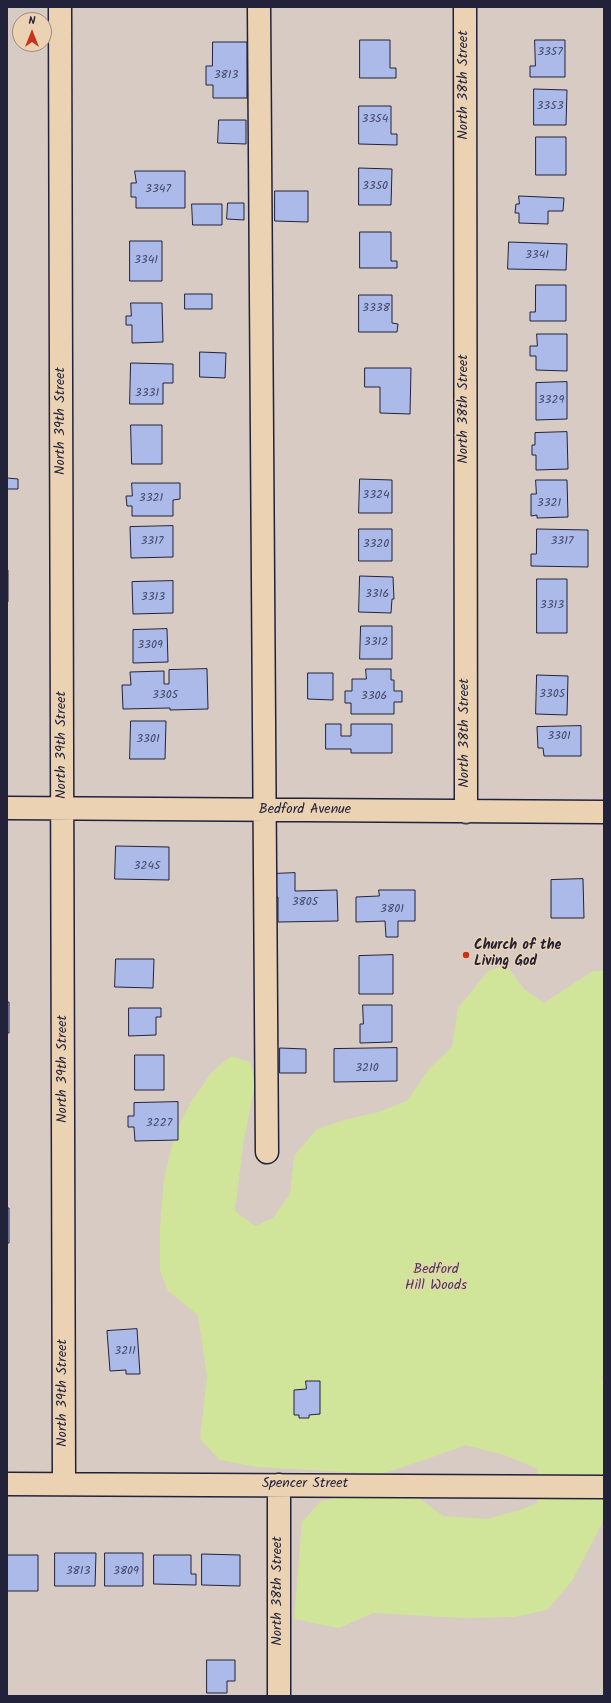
<!DOCTYPE html>
<html>
<head>
<meta charset="utf-8">
<style>
  body { margin:0 }
  #map { position:relative; width:611px; height:1703px; overflow:hidden; background:#d7cbc4; font-family:Kalam,sans-serif }
  canvas { display:block }
  .frame { position:absolute; inset:0; border:8px solid #22223b; pointer-events:none }
  .north { position:absolute; left:12px; top:12px; width:40px; height:40px; box-sizing:border-box; background:#ead2b3; border:1px solid #9a8c83; border-radius:50%; rotate:0deg; font-size:11px; font-weight:700; line-height:16px; text-align:center; color:#22223b }
  .north::after { content:''; display:block; margin:auto; width:14px; height:18px; background:#c8321e; clip-path:polygon(50% 0,100% 100%,50% 72%,0 100%) }
</style>
</head>
<body>
<div id="map">
<canvas width="611" height="1703"></canvas>
<div class="frame"></div>
<div class="north">N</div>
</div>
<script>
const g = document.querySelector('canvas').getContext('2d');
g.lineJoin = 'round';
function fill(path, color) { g.fillStyle = color; g.fill(path, 'evenodd'); }
function strokePath(path, color, width, dash) { g.strokeStyle = color; g.lineWidth = width; g.lineCap = dash ? 'butt' : 'round'; g.setLineDash(dash || []); g.stroke(path); }
function drawText(font, color, halo, rows, align = 'center') {
  g.font = font + ' Kalam,sans-serif'; g.lineWidth = 3; g.setLineDash([]); g.textBaseline = 'middle'; g.strokeStyle = halo; g.fillStyle = color; for (const [text, x, y, turn = 0] of rows) {
    g.save(); g.translate(x, y); g.rotate((+turn || 0) * Math.PI / 180); g.textAlign = isNaN(turn) ? turn : align; if (halo) g.strokeText(text, 0, 0); g.fillText(text, 0, 0); g.restore();
  }
}
fill(new Path2D(`
  M506,965L524,989L544,1003L593,971H604V1372L602,1378L604,1385V1520L572,1581L547,1610L515,1617L464,1618L373,1613L339,1628L294,1619L302,1522L321,1501L362,1492L419,1498L443,1516L487,1519L520,1510L537,1503L538,1469L507,1456L466,1445L427,1459L381,1474L257,1467L220,1460L200,1439L207,1376L198,1315L168,1291L160,1271V1227L164,1179L175,1133L191,1102L211,1073L231,1056L250,1062L255,1084L243,1145L235,1211L255,1226L273,1218L290,1194L294,1156L317,1129L344,1120L379,1112L407,1101L430,1068L452,1047L458,1008L488,971Z`), '#d0e59a');
const building = new Path2D(`
  M360,40H390V68H396V78H360Z
  M535,40H565V77H530V66H535Z
  M213,42H247V98H213V85H206V66H212Z
  M534,89L567,90L566,125H534Z
  M359,106H391V134H397V145L359,144Z
  M219,120H246V144L218,143Z
  M536,137H566V175H536Z
  M359,168L392,169L391,205H359Z
  M135,171H185V208H136V197H131V183H136Z
  M275,191H308V222L275,221Z
  M519,196L564,198L563,211H548V224L519,223V213H515L516,204H519Z
  M228,203H244V220L227,219Z
  M192,204H222V225H193Z
  M360,232H391V261H397V268H360Z
  M130,241H162V281H130Z
  M509,242L567,244L566,270L508,269Z
  M536,285H566V321H530V312H535Z
  M185,294H212V309H185Z
  M359,295H392V323L398,324L397,332H359Z
  M131,303H162L163,342L132,343V325H126V316H131Z
  M537,334H567V371L536,370V356H530V346H537Z
  M200,352L226,353L225,378L200,377Z
  M131,363L173,364V383H163V404H130Z
  M365,368H411L410,414L380,413V387H365Z
  M567,382V419L536,420V383Z
  M131,425H162V464H132Z
  M567,432L568,469L536,470V455H532V445H535V433Z
  M7,478L18,479V489H7Z
  M360,479L392,480V513H359Z
  M536,480H567L568,517L537,518V515L531,516V494H536Z
  M132,483H180V499L173,500V516H132V506H127L126,496H132Z
  M173,526V557L131,558L130,527Z
  M359,529H392V561H359Z
  M537,529L588,530V567L531,566V554H536Z
  M7,570H8V602H7Z
  M360,576L393,577L394,599H392L391,613L359,612Z
  M537,579H567V633H537Z
  M173,581V613L133,614L132,582Z
  M361,626H392V659H360Z
  M167,629L168,662L133,663V630Z
  M207,669L208,709L170,710V708L123,709L122,685H131L130,672L164,671V684H169V670Z
  M366,669H391V680H394V691H402V702H394V714H351V703H345V691H352V679H366Z
  M308,673H333V700L308,699Z
  M537,675L568,676L567,715L536,714Z
  M131,721H166L165,759H130Z
  M326,724H341V736H351V724H392V753H351V749H326Z
  M581,726V756H544L543,748H538L537,727Z
  M116,846L169,847V880L115,879Z
  M295,873V891L337,890L338,921L278,922V897H272V874Z
  M583,879L584,918H551V880Z
  M379,890H415V921H398V937H386L385,921L356,922V897L379,896Z
  M393,955V994H359V956Z
  M116,959H154L153,988L115,987Z
  M7,1002H9V1033H7Z
  M363,1005H392V1042L360,1043V1024H363Z
  M129,1008H161V1017H156V1035L129,1036Z
  M280,1048L306,1049V1073H280Z
  M397,1048V1081L334,1082V1049Z
  M135,1055H164V1090H135Z
  M178,1102V1140L135,1141L134,1127H128V1116H134V1103Z
  M7,1208H9V1243H7Z
  M137,1329L140,1374H126V1370L110,1371L107,1331Z
  M306,1381H320V1414L309,1415V1418H299V1415H294V1390L306,1389Z
  M55,1553H96L95,1586H55Z
  M105,1553H143V1586H105Z
  M202,1554L240,1555V1586L202,1585Z
  M7,1555H38V1591H7Z
  M154,1555H191V1574H196V1585L154,1584Z
  M207,1660H235V1681H227V1693H207Z`);
fill(building, '#acbaea');
strokePath(building, '#22223b', 1);
const minor = new Path2D(`
  M60,7L64,1484
  M259,7L267,1152
  M465,7L466,812
  M7,808L604,812
  M7,1484L604,1487
  M279,1696V1485`);
strokePath(minor, '#22223b', 25);
strokePath(minor, '#ead2b3', 22);
for (const [x, y, r, color] of [
  [466,955,4,"#c8321e"]
]) { const dot = new Path2D(); dot.arc(x, y, r, 0, 2 * Math.PI); g.fillStyle = color; g.fill(dot); strokePath(dot, '#ead2b3', 1.5); }
drawText('12px', '#444867', null, [
  ["3357",550,53],
  ["3813",226,76],
  ["3353",550,107],
  ["3354",375,120],
  ["3350",375,187],
  ["3347",158,190],
  ["3341",537,256],
  ["3341",146,261],
  ["3338",376,309],
  ["3331",147,394],
  ["3329",551,401],
  ["3324",376,496],
  ["3321",151,499],
  ["3321",549,504],
  ["3317",152,542],
  ["3317",562,542],
  ["3320",376,545],
  ["3316",377,595],
  ["3313",153,598],
  ["3313",552,606],
  ["3312",376,643],
  ["3309",150,646],
  ["3305",552,695],
  ["3305",165,696],
  ["3306",374,697],
  ["3301",559,737],
  ["3301",148,740],
  ["3245",147,867],
  ["3805",305,903],
  ["3801",392,910],
  ["3210",367,1069],
  ["3227",159,1124],
  ["3211",125,1352],
  ["3813",78,1572],
  ["3809",126,1572]
]);
drawText('14px', '#22223b', '#ead2b3', [
  ["North 38th Street",465,85,-90],
  ["North 38th Street",465,409,-90],
  ["North 39th Street",62,421,-90],
  ["North 38th Street",466,733,-90],
  ["North 39th Street",63,745,-90],
  ["Bedford Avenue",305,811],
  ["North 39th Street",64,1069,-90],
  ["North 39th Street",64,1393,-90],
  ["Spencer Street",305,1485],
  ["North 38th Street",279,1591,-90]
]);
drawText('bold 14px', '#22223b', '#ead2b3', [
  ["Church of the",474,947],
  ["Living God",474,963]
], 'left');
drawText('14px', '#3c3f49', '#ead2b3', [
  ["Bedford",436,1271],
  ["Hill Woods",436,1287]
]);
</script>
</body>
</html>
